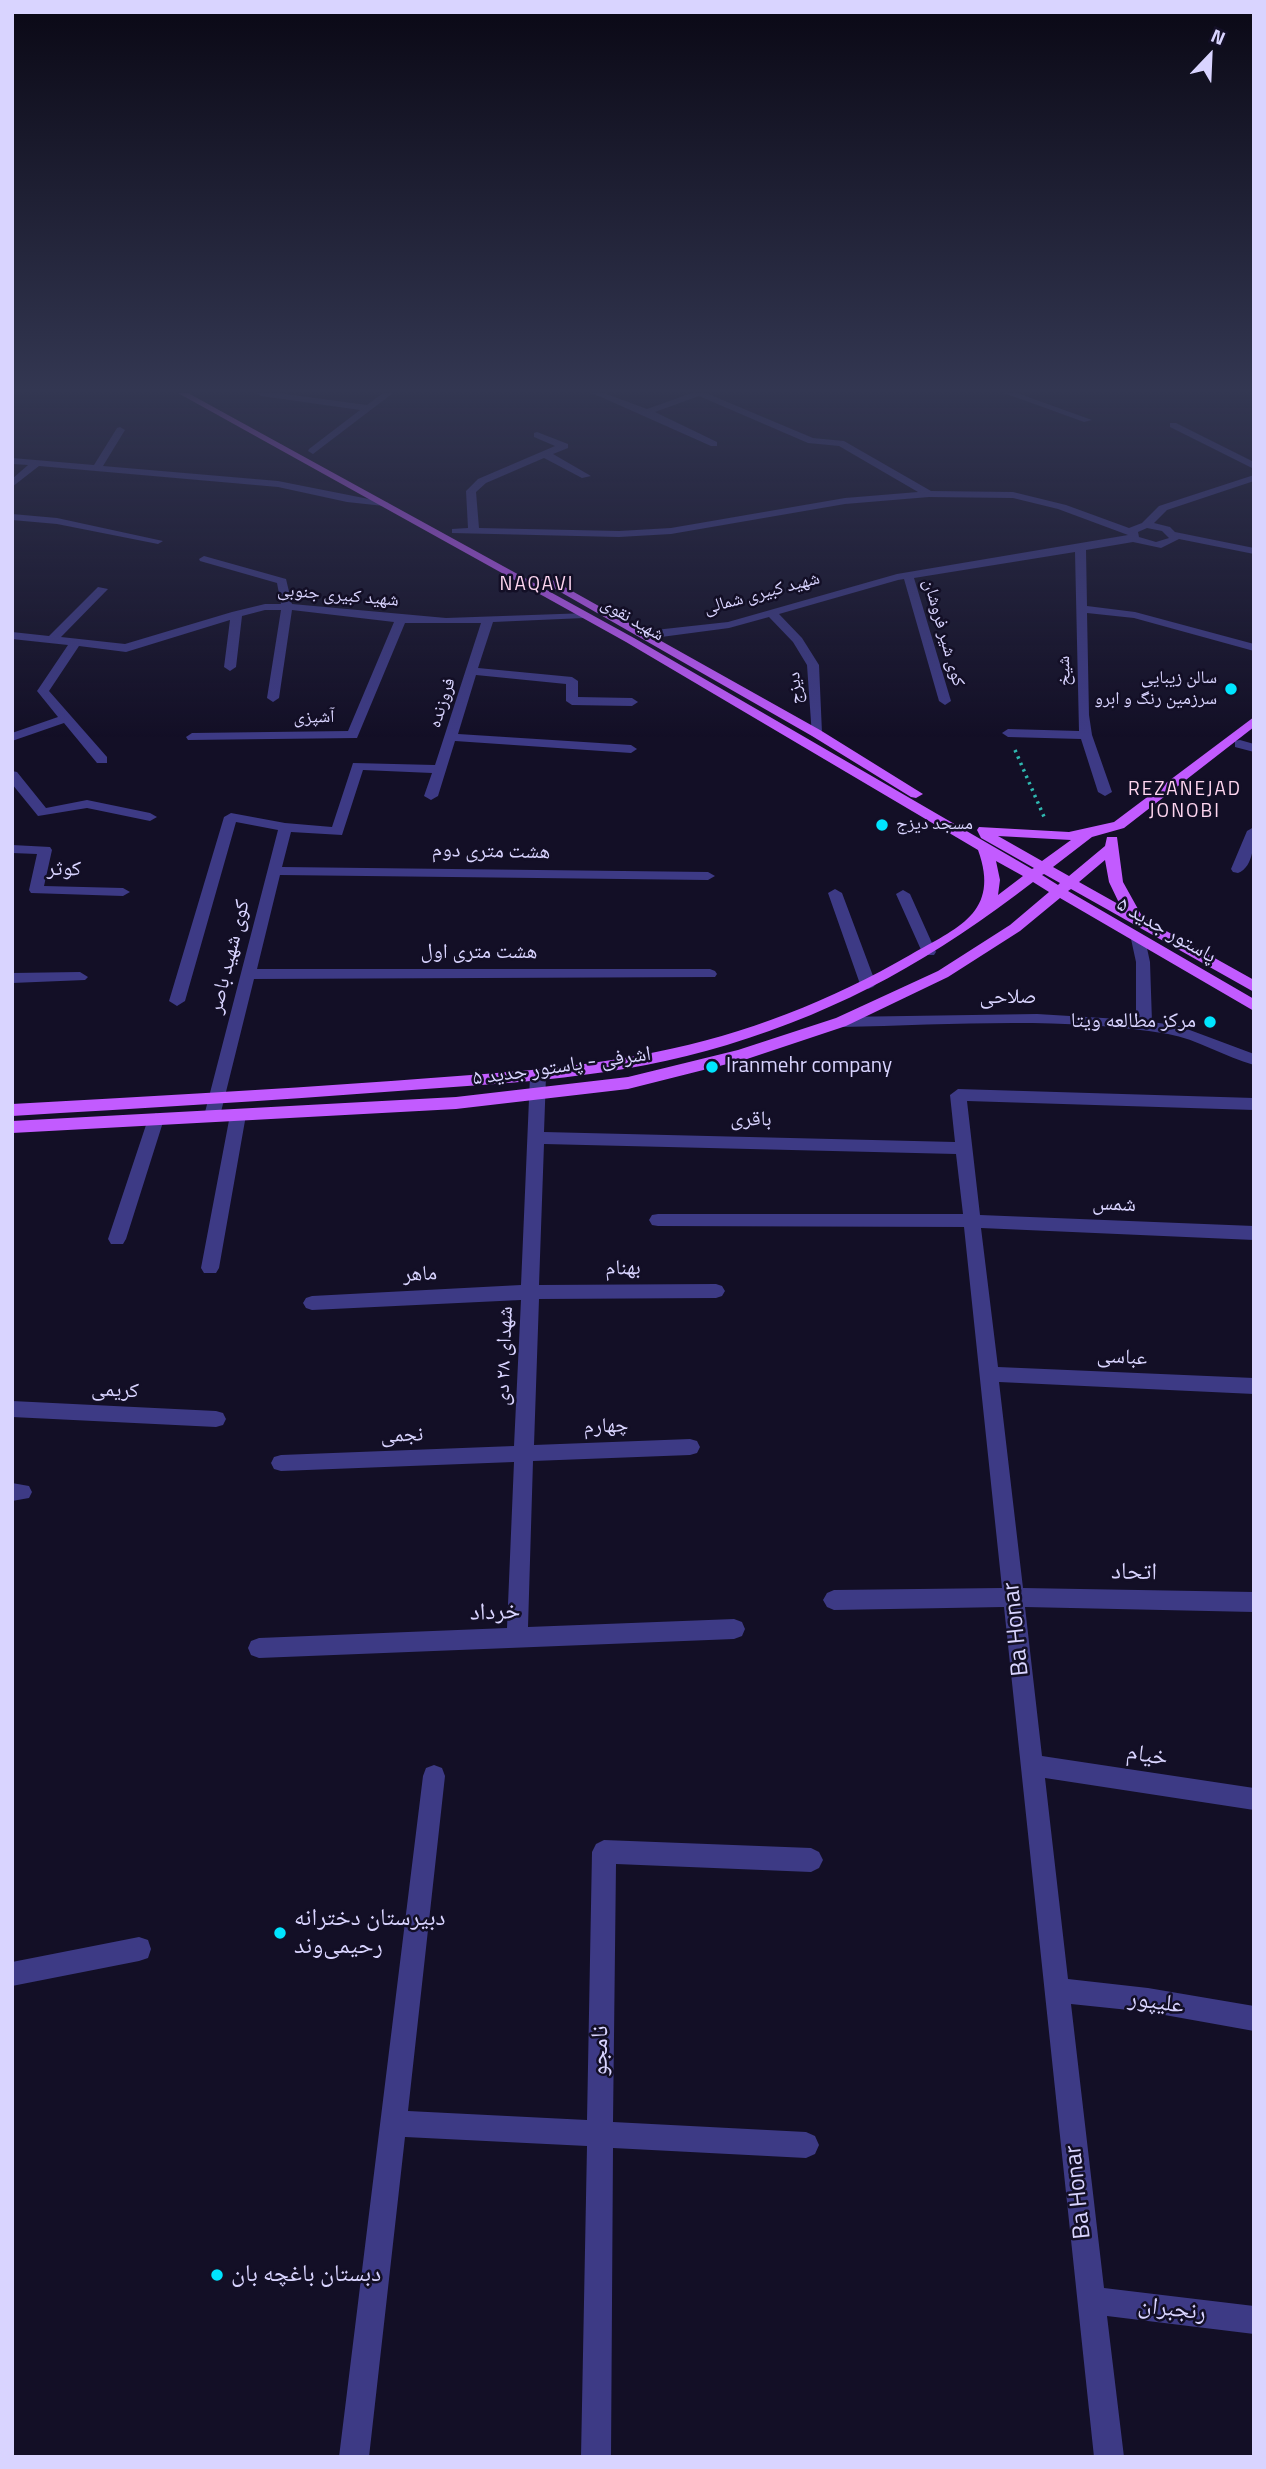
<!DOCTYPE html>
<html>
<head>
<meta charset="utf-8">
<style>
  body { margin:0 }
  #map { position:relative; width:1266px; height:2469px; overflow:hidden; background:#130f26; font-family:"Titillium Web",sans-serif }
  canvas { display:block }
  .frame { position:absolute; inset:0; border:14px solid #d9d4ff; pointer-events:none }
  .north { position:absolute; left:1175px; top:21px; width:70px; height:70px; -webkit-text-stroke:5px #130f26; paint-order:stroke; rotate:23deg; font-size:19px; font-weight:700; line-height:28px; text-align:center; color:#d9d4ff }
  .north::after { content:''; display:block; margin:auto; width:24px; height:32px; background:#d9d4ff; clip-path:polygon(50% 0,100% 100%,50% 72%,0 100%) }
</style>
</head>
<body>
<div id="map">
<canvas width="1266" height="2469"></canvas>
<div class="frame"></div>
<div class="north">N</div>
</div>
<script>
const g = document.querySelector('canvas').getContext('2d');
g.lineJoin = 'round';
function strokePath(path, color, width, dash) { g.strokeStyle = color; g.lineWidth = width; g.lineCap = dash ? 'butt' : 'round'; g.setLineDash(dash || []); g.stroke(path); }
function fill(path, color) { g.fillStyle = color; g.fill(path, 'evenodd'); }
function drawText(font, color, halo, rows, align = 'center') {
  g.font = font + ' "Titillium Web","Noto Naskh Arabic",sans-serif'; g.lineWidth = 5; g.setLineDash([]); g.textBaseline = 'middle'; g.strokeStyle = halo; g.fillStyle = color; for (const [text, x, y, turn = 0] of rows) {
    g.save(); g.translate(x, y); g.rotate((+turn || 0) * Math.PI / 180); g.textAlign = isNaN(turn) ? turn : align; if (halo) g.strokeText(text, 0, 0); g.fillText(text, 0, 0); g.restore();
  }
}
strokePath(new Path2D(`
  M1015,750L1045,819`), '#2fb8b0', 3.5, [2.5, 4.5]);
fill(new Path2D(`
  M257,393H278L367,405L383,393H393L313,454L308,451L309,449L360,410L261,396Z
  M592,393H604L647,409L692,393H706L813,438L844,441L931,491L1013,492L1066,505L1129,528L1142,523L1159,506L1254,475V481L1167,510L1154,523L1170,527L1175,532L1254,548V554L1179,539L1161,548L1133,542L1086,550L1087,606L1135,612L1254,644V651L1134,618L1087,613L1089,715L1092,735L1112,792L1105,796L1098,792L1081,739L1008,737L1002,733L1008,729L1079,731L1075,552L914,578L951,701L945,705L939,701L904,579L898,580L779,614L802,638L819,665L822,733L820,736H812L807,665L793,642L769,617L729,628L646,639L640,635L646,631L728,622L897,574L1128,535L1058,509L1013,498L929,497L845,504L671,534L619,537L452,533V529L468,528L466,491L478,479L555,446L534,437V433L537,432L568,444V448L553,454L591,476L582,478L544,458L486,483L476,492L479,528L619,531L671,528L845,498L918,492L839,446L808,443L699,396L655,412L717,442V446H711ZM1147,528L1162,531L1169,538L1156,542L1139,537L1138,532Z
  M1004,393H1017L1092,420L1084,422Z
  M1170,423H1176L1254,462V469L1170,427Z
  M120,427L125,430L103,466L278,481L389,503L384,506L347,502L278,487L39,466L12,487V479L28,465L12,464V458L94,465L117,428Z
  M12,514L57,518L163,541L158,544L57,524L12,520Z
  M204,556L286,579L292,604L446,618L588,613L590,615L584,618L493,622L478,668L572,677L578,681V697L632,698L638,702L632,706L572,705L566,701V684L476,675L458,734L631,745L637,749L631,753L455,741L438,796L431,800L424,796L432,773L363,770L342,835L291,832L282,867L708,872L715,876L708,880L280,875L257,969H710L715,971L717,974L715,977L254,979L220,1116L218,1120H206L204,1116L278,830L236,822L185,1001L177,1006L169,1001L224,817L231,813L285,823L332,827L353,763L435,765L481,623H405L357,738L188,740L186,737L192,733L348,731L394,622L292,610L279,698L273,702L267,698L281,610H265L242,616L236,667L230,671L224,667L230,620L126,652L79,646L49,691L107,757V763H97L64,723L12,741V733L58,717L37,691L68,645L12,639V632L49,636L98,587L108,589L61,637L125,644L232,612L265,604H281L277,583L200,561L199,559Z
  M1240,740L1254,744V752L1235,747V741Z
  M12,771L17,772L46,808L87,800L150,813L157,817L150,821L87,808L38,816L12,784Z
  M1254,827C1254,842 1254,867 1238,873L1233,872L1231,869L1247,831Z
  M12,845L50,847L52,850L44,886L123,888L130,892L123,896L31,893L29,890L37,854L12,853Z
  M835,889L842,893L876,984L873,987L868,989L860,984L828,893Z
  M903,890L910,894L936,952L934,955H924L922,952L896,894Z
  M1138,934L1145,939L1150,962L1152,1022L1179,1026L1254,1054V1065C1225,1057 1197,1039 1168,1034C1061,1016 949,1025 841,1027L833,1022L841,1017L1037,1014L1136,1020V962L1131,939Z
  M80,972L88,977L85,980L12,983V973Z
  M538,1070L546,1076L544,1132L955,1142L950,1095L958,1089L1254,1098V1110L967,1101L980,1215L1254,1226V1240L981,1228L998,1367L1254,1378V1394L999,1382L1023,1588L1254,1592V1612L1025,1607L1042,1756L1254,1788V1810L1045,1778L1068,1979L1148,1988L1254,2006V2031L1148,2012L1071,2004L1104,2288L1254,2306V2334L1107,2316L1124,2457H1094L1004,1607L834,1610L827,1607L823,1600L827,1593L834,1590L1002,1588L964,1227L658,1226L652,1225L649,1220L652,1215L658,1214H963L956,1154L544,1144L539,1285L716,1284L722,1286L725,1291L722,1296L716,1298L539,1299L534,1445L690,1439L697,1441L700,1447L697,1453L690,1455L533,1461L528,1627L734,1619L742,1622L745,1629L742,1636L734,1639L259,1658L251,1655L248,1648L251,1641L259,1638L507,1628L514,1462L281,1471L274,1469L271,1463L274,1457L281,1455L514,1446L521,1300L312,1310L306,1308L303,1303L306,1298L312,1296L521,1285L530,1076Z
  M238,1109L246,1115L219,1268L216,1273H204L201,1268L230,1115Z
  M156,1113L164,1119L126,1239L123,1244H111L108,1239L148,1119Z
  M12,1401L216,1411L223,1413L226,1419L223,1425L216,1427L12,1417Z
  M12,1483L29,1486L32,1492L29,1498L12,1501Z
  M434,1765L442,1768L445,1776L408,2111L587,2120L592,1852L596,1844L604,1840L811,1848L819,1852L823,1860L819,1868L811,1872L616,1864L613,2122L806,2132L815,2136L819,2145L815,2154L806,2158L613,2148L611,2457H581L587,2146L405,2137L369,2457H339L423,1776L426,1768Z
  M139,1937L148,1940L151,1949L148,1958L139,1961L12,1986V1962Z`), '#3d3a85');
fill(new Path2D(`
  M178,393H188L634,638L1032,869L1034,868L981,838L977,830L979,827L1069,832L1114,822L1254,717V727L1124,828L1092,837L1053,867L1069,876L1105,846L1107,837H1117L1123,882L1143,918L1254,980V992L1071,889L1068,891L1254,999V1011L1060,898L1020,931L948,977L846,1026L747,1059L628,1089L456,1109L12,1133V1121L456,1097L628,1077L738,1050L836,1018L938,971L1010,925L1049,892L1033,882C936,957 845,1009 727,1045C620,1078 509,1083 398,1091C270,1101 141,1108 12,1116V1104C138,1097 265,1090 391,1081C480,1074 569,1070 656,1052C744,1035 832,1000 910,955C957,928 1001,913 978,850L626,642ZM998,836L1071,840L1042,861ZM1105,860L1109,882L1120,905L1079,882ZM996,861L1023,876L998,895L1000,880ZM1044,874L1060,883L1058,885L1042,875Z
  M547,577L820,730L923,794L916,798L911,797L812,736L543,582L541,580Z`), '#c25bff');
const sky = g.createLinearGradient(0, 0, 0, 738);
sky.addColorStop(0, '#0a0815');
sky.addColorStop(0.53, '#333752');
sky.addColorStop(1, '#33375200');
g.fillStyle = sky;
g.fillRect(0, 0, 1266, 738);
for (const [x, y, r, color] of [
  [1231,689,7,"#00e5ff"],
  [882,825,7,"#00e5ff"],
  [1210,1022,7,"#00e5ff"],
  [712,1067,7,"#00e5ff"],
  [280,1933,7,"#00e5ff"],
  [217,2275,7,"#00e5ff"]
]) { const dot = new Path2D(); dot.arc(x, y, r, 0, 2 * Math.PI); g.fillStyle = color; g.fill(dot); strokePath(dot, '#130f26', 2.5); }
drawText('18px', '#d9d4ff', '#130f26', [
  ["شهید کبیری شمالی",762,594,-15],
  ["شهید کبیری جنوبی",338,596,5],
  ["شهید نقوی",632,620,30],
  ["کوی شیر فروشان",943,633,74],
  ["شیخ",1065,671,-91],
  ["دیزج",796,688,-95],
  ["فروزنده",443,703,-72],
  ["آشپزی",314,718,-1]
]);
drawText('18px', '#d9d4ff', '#130f26', [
  ["سالن زیبایی",1217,679],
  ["سرزمین رنگ و ابرو",1217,700],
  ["مسجد دیزج",896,825,"left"]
], 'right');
g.letterSpacing = '2px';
drawText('19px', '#ffd6f0', '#130f26', [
  ["NAQAVI",537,585],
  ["REZANEJAD",1185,790],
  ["JONOBI",1185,812]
]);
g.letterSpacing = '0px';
drawText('21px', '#d9d4ff', '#130f26', [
  ["هشت متری دوم",491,852,1],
  ["کوثر",64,870,1],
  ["پاستور جدید ۵",1166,931,30],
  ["هشت متری اول",479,953],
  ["کوی شهید باصر",230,957,-76],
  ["صلاحی",1008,998],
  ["اشرفی - پاستور جدید ۵",562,1067,-8],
  ["باقری",751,1120,1],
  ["شمس",1114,1205,2],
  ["بهنام",623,1269,-1],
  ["ماهر",420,1275,-3],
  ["شهدای ۲۸ دی",505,1356,-88],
  ["عباسی",1122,1358,3],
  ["کریمی",115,1391,3],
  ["چهارم",606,1427,-2],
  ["نجمی",402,1436,-2]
]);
drawText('21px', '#d9d4ff', '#130f26', [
  ["مرکز مطالعه ویتا",1196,1022],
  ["Iranmehr company",726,1067,"left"]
], 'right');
drawText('24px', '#d9d4ff', '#130f26', [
  ["اتحاد",1134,1573,1],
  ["خرداد",495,1613,-2],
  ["Ba Honar",1017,1629,-96],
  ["خیام",1147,1756,9],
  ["علیپور",1156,2003,8],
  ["نامجو",601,2051,-89],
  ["Ba Honar",1079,2192,-96],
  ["رنجبران",1172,2310,7]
]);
drawText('24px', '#d9d4ff', '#130f26', [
  ["دبیرستان دخترانه",294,1919],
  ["رحیمی‌وند",294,1947],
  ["دبستان باغچه بان",231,2275]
], 'left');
</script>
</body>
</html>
